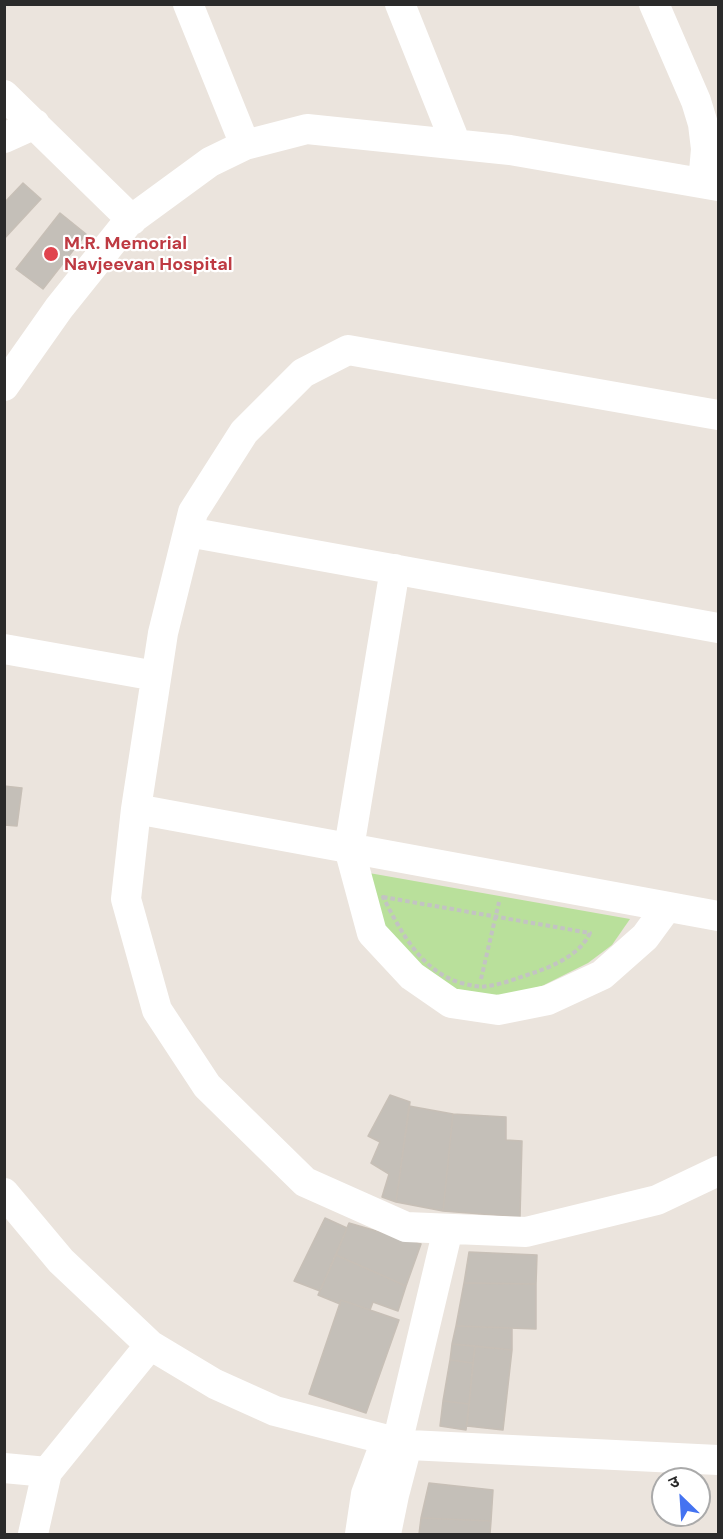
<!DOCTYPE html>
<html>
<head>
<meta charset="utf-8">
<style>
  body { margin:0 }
  #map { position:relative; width:723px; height:1539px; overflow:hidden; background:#ebe4dd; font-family:"DM Sans","Noto Sans Devanagari",sans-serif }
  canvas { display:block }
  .frame { position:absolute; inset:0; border:6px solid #2a2a2a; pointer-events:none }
  .north { position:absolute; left:651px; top:1467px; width:60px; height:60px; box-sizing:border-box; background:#fff; border:2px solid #aaa; border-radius:50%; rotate:335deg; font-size:16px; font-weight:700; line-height:24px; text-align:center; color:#2a2a2a }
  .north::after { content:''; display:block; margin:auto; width:21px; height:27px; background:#4473f1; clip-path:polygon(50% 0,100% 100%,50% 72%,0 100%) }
</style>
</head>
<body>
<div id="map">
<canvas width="723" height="1539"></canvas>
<div class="frame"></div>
<div class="north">उ</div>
</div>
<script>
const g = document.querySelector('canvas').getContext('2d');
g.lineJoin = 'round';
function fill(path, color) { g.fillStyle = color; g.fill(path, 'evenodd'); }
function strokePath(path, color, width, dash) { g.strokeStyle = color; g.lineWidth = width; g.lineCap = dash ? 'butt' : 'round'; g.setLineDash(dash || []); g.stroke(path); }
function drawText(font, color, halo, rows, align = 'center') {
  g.font = font + ' "DM Sans",sans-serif'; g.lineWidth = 4.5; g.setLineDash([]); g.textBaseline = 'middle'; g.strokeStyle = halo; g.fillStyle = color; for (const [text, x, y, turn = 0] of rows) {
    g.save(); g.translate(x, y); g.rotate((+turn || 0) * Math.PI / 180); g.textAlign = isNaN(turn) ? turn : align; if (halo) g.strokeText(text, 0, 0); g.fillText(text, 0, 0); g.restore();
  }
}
fill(new Path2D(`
  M369,873L630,919L612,945L588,963L542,986L508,995H468L430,976L384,928Z`), '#b9e09b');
const building = new Path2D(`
  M23,183L41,199L4,239V203Z
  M60,213L86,234L43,289L16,269Z
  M4,786L22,788L17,826L4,825Z
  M390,1095L410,1102L396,1202L382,1197L389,1174L371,1163L380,1142L368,1136Z
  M409,1106L453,1114L443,1211L396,1202Z
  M453,1114L506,1117V1140L522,1141L520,1217L443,1211Z
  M325,1218L347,1228L320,1291L294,1281Z
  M349,1223L421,1244L406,1286L336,1255Z
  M469,1252L537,1255L536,1284L464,1283Z
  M336,1255L406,1286L398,1311L373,1302L370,1310L341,1300L340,1304L318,1295Z
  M464,1283L536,1284V1329L456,1326Z
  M341,1300L399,1320L366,1413L309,1394Z
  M456,1326L512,1328V1350L452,1344Z
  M452,1344L475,1346L473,1363L450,1360Z
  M475,1346L512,1350L503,1430L467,1426Z
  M450,1360L473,1363L469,1404L443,1401Z
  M443,1401L469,1404L466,1430L440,1426Z
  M429,1483L493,1490L491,1521L421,1518Z
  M421,1518L491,1521L490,1534H419Z`);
fill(building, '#c4bfb8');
strokePath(building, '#c7bfb6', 1.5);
strokePath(new Path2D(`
  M383,897L590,933C581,953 556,965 536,972C520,977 504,984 488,986C478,988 470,985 461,983C421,971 401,932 383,897Z
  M481,979L499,902`), '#c3c3c3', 4, [4.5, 3]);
strokePath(new Path2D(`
  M188,4L245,145
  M400,4L456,144
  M654,4L696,101L703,124L706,149L703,183
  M4,95L132,220
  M4,138L35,124
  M4,386L59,308L128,222L210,162L245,145L307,129L510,150L718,186
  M718,415L348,350L303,373L244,432L193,512L163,633L136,809L126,899L157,1010L207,1086L305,1182L406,1227L526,1232L657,1200L718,1171
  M188,532L718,628
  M395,569L349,848L372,933L412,976L451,1003L498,1010L548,1000L602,975L645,937L667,907
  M4,649L156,676
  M136,809L718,916
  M4,1193L61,1261L150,1345L215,1384L275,1411L384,1439
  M400,1431L448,1229
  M409,1445L718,1460
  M4,1468L47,1472
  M33,1534L47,1472L150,1345
  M360,1534L366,1494L384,1446
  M386,1534L394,1495L405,1453`), '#fff', 30);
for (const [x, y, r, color] of [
  [51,254,8,"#e0444e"]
]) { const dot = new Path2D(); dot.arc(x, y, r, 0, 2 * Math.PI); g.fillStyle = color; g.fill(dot); strokePath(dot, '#fff', 2); }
drawText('bold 18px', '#be3a42', '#fff', [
  ["M.R. Memorial",64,244],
  ["Navjeevan Hospital",64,265]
], 'left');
</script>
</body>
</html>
